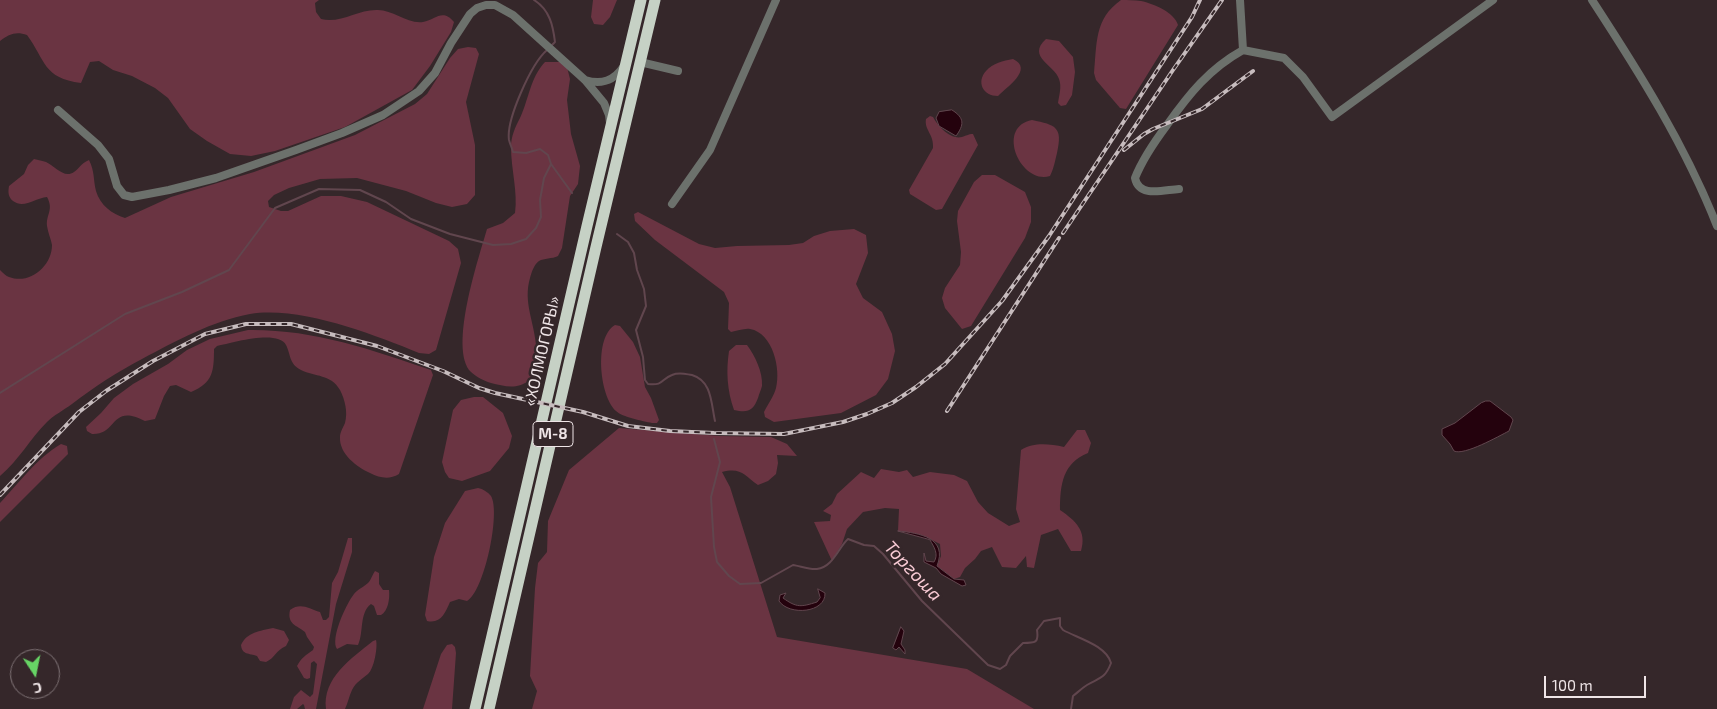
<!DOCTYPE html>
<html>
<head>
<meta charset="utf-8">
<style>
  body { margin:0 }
  #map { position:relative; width:1717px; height:709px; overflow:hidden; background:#35272a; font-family:"Exo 2",sans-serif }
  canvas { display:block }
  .north { position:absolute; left:10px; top:649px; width:50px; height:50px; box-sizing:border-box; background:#35272a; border:1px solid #7f7376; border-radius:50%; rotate:169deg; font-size:14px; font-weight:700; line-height:20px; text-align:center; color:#efe5e7 }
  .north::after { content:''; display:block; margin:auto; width:18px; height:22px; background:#67d465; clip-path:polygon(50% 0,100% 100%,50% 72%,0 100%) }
  .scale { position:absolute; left:1544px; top:676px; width:102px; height:22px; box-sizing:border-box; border:2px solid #efe5e7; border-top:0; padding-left:6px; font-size:15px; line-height:18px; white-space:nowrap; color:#efe5e7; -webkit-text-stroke:4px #35272a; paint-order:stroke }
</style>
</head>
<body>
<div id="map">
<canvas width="1717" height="709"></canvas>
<div class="north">С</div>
<div class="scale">100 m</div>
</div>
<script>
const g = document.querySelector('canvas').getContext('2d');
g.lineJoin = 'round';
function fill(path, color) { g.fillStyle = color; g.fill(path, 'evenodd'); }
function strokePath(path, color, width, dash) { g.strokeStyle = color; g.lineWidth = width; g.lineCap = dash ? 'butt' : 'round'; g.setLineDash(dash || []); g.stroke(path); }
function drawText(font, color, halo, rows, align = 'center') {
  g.font = font + ' "Exo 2",sans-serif'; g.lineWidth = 5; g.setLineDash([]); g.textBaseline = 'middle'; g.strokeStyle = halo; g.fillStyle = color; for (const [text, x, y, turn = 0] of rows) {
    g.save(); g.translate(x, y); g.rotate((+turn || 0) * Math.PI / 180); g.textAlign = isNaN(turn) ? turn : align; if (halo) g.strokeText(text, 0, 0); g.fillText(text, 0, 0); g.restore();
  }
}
fill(new Path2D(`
  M0,0H319L315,3L316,12L321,19C341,24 358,9 378,10C393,10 407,24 423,22C436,20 442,8 454,22L451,32L430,66L412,90L345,127L275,151L251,156L230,154L207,141L190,129L168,98L155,88L132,76L113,70L99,61L90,62L81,83C43,78 46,61 27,35C16,31 9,34 0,41Z
  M593,0H617L610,17L603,25L594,24L591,17Z
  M1121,0C1127,0 1135,0 1141,1C1154,4 1174,12 1178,25L1126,109L1120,108L1096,80L1094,73C1097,44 1094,19 1121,0Z
  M1046,39L1059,41L1073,57L1075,72L1072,95L1066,105L1061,106L1058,103C1059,95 1062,87 1059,79C1055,65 1026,57 1046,39Z
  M468,47L476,48L479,54L466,102L475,145V195L467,204L452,207L436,203L406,191L357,178L320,179L289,188L274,195L268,201L269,207L281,211H288L321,196H341L367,202L449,241L458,249L461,263L436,350L429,354L419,353C372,334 301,306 250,314C212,321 176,341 142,359C117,372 94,387 72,404C64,410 54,415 47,422C30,439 19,460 0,476V270C3,273 6,276 9,277C30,285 52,266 52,245C51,239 48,233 47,226C46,214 54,210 47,197C35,198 24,209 13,201C8,197 8,192 9,186L24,174L28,165L34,159C38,160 43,161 46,162C55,166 64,179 74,172C80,168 80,164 89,160C95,172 93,179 96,191C100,205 112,214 125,218L171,197L254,172L355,135L415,104L427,94L450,58L458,49Z
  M1013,59C1034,69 1007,87 998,96C983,96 976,82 986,71C993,63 1003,61 1013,59Z
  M545,62H561L567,67L570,79L567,100L571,134L580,166L578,184L570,196L562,248L558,256C552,259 544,258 539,261C534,265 532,271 530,278C523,302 534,321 536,345C536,351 535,358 534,364C533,370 533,377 528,381C517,390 503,386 491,383C485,381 476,377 471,372C448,349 479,257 487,229L503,223L515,213C518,192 511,169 511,147C511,137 515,127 520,118C529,99 530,78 545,62Z
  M930,116L933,117C938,126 950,140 962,137C966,136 968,134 973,134L978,145L942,209L936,210L910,194L909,190L933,148C934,134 924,130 926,119Z
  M1032,120C1056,125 1063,127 1057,153C1055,161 1054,168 1050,176C1021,185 995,127 1032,120Z
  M982,175H995L1025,192L1031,207V222L1025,238L971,326L962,329L945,308L942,298L945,288L960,265L961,252L957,221L958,211L974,182Z
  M638,212L699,244L715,248L737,246L789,245L803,243L814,236L830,231L854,229L866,235L868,253L856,284L863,298L882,312L892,334L895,351L888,379L876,395L841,413L774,422L765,417L764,412C768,404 774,396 776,388C781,369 773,333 750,329C745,328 737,331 731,332L728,329L729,303L724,292L655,240L635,221L634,214Z
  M615,325L620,326L633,342L640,357L645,387L651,398L659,420L657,423H652C643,421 622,417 616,411C599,395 594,337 615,325Z
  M248,330C312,329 370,349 431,370L433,375L399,474C389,480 380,478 370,473C357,467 339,454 340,437C340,432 343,428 345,423C348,412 345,400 340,390C331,374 315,377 301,370C289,364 291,355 286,345C278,329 231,343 217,346L214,349C214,371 213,383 191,392L176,385L170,386L164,396L155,419L145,421C110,403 118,435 92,434L87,431L86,427L101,413L114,398L133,384L168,364L187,350L210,339Z
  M736,345H747C755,356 763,372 762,386C761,390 759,394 758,398C753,411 748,413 734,410C727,390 726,371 729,351Z
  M474,397H483L503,413L512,436L509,448L490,471L462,481L449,478L445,472L442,462L453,410L461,400Z
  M619,428L720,436L771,437L787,444L797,456L777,455L778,463L776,474L768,481L758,485C744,475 741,467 722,472L730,487L777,637L967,669L1034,709H532L537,691L530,676L535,588L538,563L547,552L548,521L569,470Z
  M1077,430H1085L1091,443L1088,453C1063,463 1060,484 1060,510C1076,521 1087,531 1081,551H1071L1058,529L1041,535L1034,568L1027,567L1026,556L1016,568L1002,567L992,547L981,551L975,559L965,568L960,577L954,579L937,566L941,556L940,544L926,537L898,531L899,509L885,508L863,512L847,529L842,544L832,561L814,522L830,521L831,515L823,511L832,504L837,494L861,472L874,478L881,469L899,472L907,470L913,477L930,472L954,475L967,481L978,502L988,513L1009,526L1020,522L1016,509L1021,450C1034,442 1049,444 1064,447Z
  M61,444L67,446L68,454L0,522V503C19,483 37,458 61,444Z
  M478,488C483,489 488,492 491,496C501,513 484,592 467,601L459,599L450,602C445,613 441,624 427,621L425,615L434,557L445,523L465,491Z
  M348,538H352V552L336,604L316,709H305L304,705L303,704L297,709H290L294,697L301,690L310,697L313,694L317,664L314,661L311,663L310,678L307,679L304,678L297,666C302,657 305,656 313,650L314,647L307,637L305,632C296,625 287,624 290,610C301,602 309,609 320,612L323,620H326L329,617L332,583L338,572Z
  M375,571L379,573V584L383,590H389C390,599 388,611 381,615H377L374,606L371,604C359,613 364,632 358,645L347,644L337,649C330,639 346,604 354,594C358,589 364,587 369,582C371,579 373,574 375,571Z
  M273,628L284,631L289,640L286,646C276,650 275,658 266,662L260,661L257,656C249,653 242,655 241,645C247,632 260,631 273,628Z
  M376,640C378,647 374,669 368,674C362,679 356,682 352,690C349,696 348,703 345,709H326C322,678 352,658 373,641Z
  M452,644L455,647L456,653L452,709H423L441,654L447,645Z`), '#6a3442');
const water = new Path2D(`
  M952,110C965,118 964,125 956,136L939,126L936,118L939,112Z
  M1486,401H1490L1511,417L1513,420L1509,431C1499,436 1464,456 1454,451L1450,444L1442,435V429L1455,423L1481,403Z
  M898,531C920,533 948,538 937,566L954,579L964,580L966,585L962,586L941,574L936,568L924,562V553L926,561L934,562C939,554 934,547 930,540Z
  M818,589L825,593C826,613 789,616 779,601L780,595L786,593L783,598C797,608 801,607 817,602L820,598Z
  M901,627L904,631L901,644L905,650V654L899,647L896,650L893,648Z`);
fill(water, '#24020d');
strokePath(water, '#61464e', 1);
strokePath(new Path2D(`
  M534,0C550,10 553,26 555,42L550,47
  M547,50C531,64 506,120 509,140C510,144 512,148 513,152L526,153L540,149L548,155L551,164L572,193
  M617,234L628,242L634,253L637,270L644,289L646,306L636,330L643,357L645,380L648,384C664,386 661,379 672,375C679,372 685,374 692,375C712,381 711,403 715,421
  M0,393L125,314L182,292L229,270L275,208L319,189L360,190L386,202L411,219L450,234L493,245L511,244L526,239L536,228L541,217L540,200L544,178L551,164
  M714,439L720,462L711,497L714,547L717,562L729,576L740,584L761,583L793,565C800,566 810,570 817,569C833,567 838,548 848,539L864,545L874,546L883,554L922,601L988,665L1000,669L1006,665L1010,656L1023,643C1035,643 1039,643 1037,630L1044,621L1060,618V626L1063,630C1077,638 1106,645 1111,663C1105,679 1099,678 1087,685C1082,688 1077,693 1073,696L1071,709`), '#61464e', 2);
strokePath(new Path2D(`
  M1240,0L1243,50
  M1592,0C1639,72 1685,145 1717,226
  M640,62L678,71
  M585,80C602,85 614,81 624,66
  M58,110L98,145L109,159L117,186L124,195L132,197L169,190L216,178L296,150L342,133L383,115L419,91L435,73L451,43L470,14L477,8L486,5H495L513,15L585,80L604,103L609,115L610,123
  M1179,189C1163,190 1139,198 1135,178C1143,158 1155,141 1167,125C1189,94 1209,69 1243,50L1284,58L1303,77L1332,117L1493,0
  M672,204L710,150L776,0`), '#6c716c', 8);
strokePath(new Path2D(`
  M475,709L587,226L641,0
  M489,709L596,247L655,0`), '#c6d1c5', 11);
const rail = new Path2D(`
  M1124,150L1144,134L1153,129L1202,109L1253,71
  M1063,233L1173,70L1222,0
  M947,411L1059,238
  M0,495L79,412L106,391L153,361L205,334L246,324H291L377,346L443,371L479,388L495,393L583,412L628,426L670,431L714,433L784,434L843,422L867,414L892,403L916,387L945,364L1002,301L1049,236L1192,17L1200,0`);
strokePath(rail, '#c7bcbe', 4);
strokePath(rail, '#35272a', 2, [5.5]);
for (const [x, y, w] of [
  [553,434,40]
]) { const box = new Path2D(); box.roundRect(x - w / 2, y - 12.5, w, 25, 4); g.fillStyle = '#35272a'; g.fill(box); strokePath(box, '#efe5e7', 1); }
drawText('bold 15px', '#efe5e7', null, [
  ["М-8",553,434]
]);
drawText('16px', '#efe5e7', '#35272a', [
  ["«ХОЛМОГОРЫ»",542,351,-77]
]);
drawText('italic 18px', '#f9cbd5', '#35272a', [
  ["Торгоша",913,571,47]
]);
</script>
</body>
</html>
